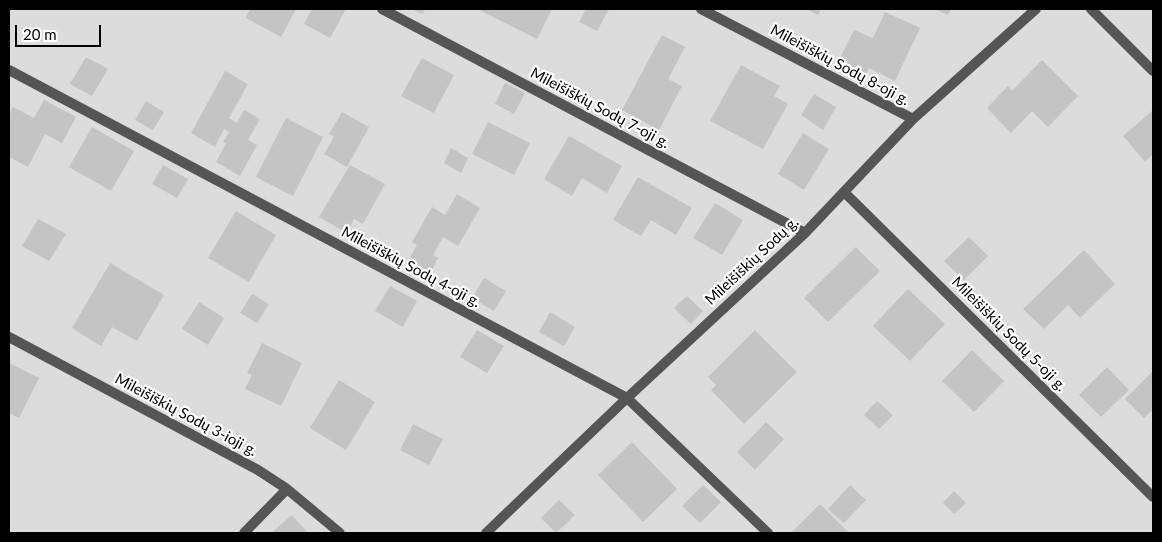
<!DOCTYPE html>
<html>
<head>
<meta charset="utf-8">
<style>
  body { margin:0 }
  #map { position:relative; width:1162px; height:542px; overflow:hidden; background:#fff; font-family:Lato,sans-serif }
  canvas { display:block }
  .frame { position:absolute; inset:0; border:10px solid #000; pointer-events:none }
  .scale { position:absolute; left:15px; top:25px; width:86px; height:22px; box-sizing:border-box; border:2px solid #000; border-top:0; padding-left:6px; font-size:15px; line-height:18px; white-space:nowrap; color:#000; -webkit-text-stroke:4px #fff; paint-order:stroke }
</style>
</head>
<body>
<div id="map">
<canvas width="1162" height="542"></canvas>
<div class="frame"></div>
<div class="scale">20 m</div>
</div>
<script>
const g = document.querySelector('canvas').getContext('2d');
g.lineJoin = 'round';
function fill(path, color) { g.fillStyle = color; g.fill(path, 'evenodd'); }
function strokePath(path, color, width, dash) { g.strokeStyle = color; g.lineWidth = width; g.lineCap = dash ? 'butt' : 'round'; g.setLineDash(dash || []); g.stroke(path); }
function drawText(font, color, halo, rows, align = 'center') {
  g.font = font + ' Lato,sans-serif'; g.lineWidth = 4.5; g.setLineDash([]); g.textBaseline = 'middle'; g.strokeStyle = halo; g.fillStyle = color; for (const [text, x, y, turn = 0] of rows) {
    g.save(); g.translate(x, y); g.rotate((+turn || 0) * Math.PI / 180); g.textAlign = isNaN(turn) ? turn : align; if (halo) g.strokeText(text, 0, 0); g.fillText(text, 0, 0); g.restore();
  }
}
fill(new Path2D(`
  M9,9H1153V533H9Z`), '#dcdcdc');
fill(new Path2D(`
  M250,9H296L281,37L246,18Z
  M312,9H346L330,38L304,24Z
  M411,9H425L422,14Z
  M477,9H552L537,39Z
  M586,9H609L597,31L579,22Z
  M806,9H821L818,15Z
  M935,9H951L948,15Z
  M885,12L920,28L895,81L869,68L866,75L838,62L854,30L873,38Z
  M662,35L685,47L668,79L682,86L659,130L622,110Z
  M86,57L108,69L92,96L70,84Z
  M422,58L454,75L434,113L401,96Z
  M1042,60L1078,96L1048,127L1032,111L1011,133L987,108L1008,86L1012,91Z
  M741,65L780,86L774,96L788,104L763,149L710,121Z
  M225,71L248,84L229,118L237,123L244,110L260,119L248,140L257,145L240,176L216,162L226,143L223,142L229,132L224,129L215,147L191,133Z
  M505,83L525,93L514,114L495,104Z
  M814,94L836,107L823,130L801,115Z
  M44,100L76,117L62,143L45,134L28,167L9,157V116L13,107L34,118Z
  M146,101L164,112L153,130L135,120Z
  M1152,111L1153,112V154L1145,162L1123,136Z
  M342,112L369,127L347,167L324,154L334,137L329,134Z
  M286,118L323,137L293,196L256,177Z
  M488,122L530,143L514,175L472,154Z
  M92,127L134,151L111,191L69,167Z
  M803,133L829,149L804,190L778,174Z
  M569,136L622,166L607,193L582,178L572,196L544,179Z
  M451,148L468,158L461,173L444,163Z
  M163,165L188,179L177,198L152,184Z
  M350,165L385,184L363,224L354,219L347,233L319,217Z
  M638,177L692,208L676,235L651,220L641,236L613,220Z
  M457,194L480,208L458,246L443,237L433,255L438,258L427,279L405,266L417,245L412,242L432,207L445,215Z
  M715,203L743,220L722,255L693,238Z
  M236,211L276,235L249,282L208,258Z
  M38,219L66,234L49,261L22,246Z
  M969,237L988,256L964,280L944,261Z
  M856,247L880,271L828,322L804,298Z
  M1084,250L1115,284L1080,318L1068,305L1044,329L1023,309Z
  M110,263L164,295L137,341L112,327L101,346L72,328Z
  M484,278L506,291L494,311L472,298Z
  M390,286L417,301L403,327L375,311Z
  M908,289L945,324L910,361L873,326Z
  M252,294L269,304L257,323L240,313Z
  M687,296L703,311L691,324L674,308Z
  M199,302L224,318L208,345L182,329Z
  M550,312L575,327L564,346L539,332Z
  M477,330L504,346L487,373L460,357Z
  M755,330L797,372L744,424L711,390L716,385L708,377Z
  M262,343L302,363L281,406L245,389L252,375L247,373Z
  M972,350L1004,381L974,412L942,381Z
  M9,363L39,378L19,418L9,413Z
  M1107,367L1129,390L1101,417L1079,395Z
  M1153,371V409L1144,418L1125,399Z
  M339,380L375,402L346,450L310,428Z
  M877,401L893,415L879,429L864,415Z
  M766,422L784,439L755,470L737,452Z
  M413,424L443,439L429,465L400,450Z
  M632,442L677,489L643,522L598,475Z
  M703,485L721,502L700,523L682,506Z
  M850,485L866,500L844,523L828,509Z
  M954,491L966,503L954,514L943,503Z
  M559,500L575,515L556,533L541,518Z
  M820,504L848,532L846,533H791Z
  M292,515L308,533H271Z`), '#c4c4c4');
strokePath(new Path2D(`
  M382,9L805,233
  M701,9L913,119
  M1091,9L1153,71
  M9,70L627,398L768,533
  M844,192L1153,497
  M9,337L258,470L287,489L340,533
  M244,533L287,489
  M486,533L627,398L805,233L913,119L1036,9`), '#555', 10);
drawText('15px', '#000', '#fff', [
  ["Mileišiškių Sodų 8-oji g.",840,65,28],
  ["Mileišiškių Sodų 7-oji g.",600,108,28],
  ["Mileišiškių Sodų g.",752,261,-43],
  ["Mileišiškių Sodų 4-oji g.",411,267,28],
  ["Mileišiškių Sodų 5-oji g.",1009,334,45],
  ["Mileišiškių Sodų 3-ioji g.",186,415,28]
]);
</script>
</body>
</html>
